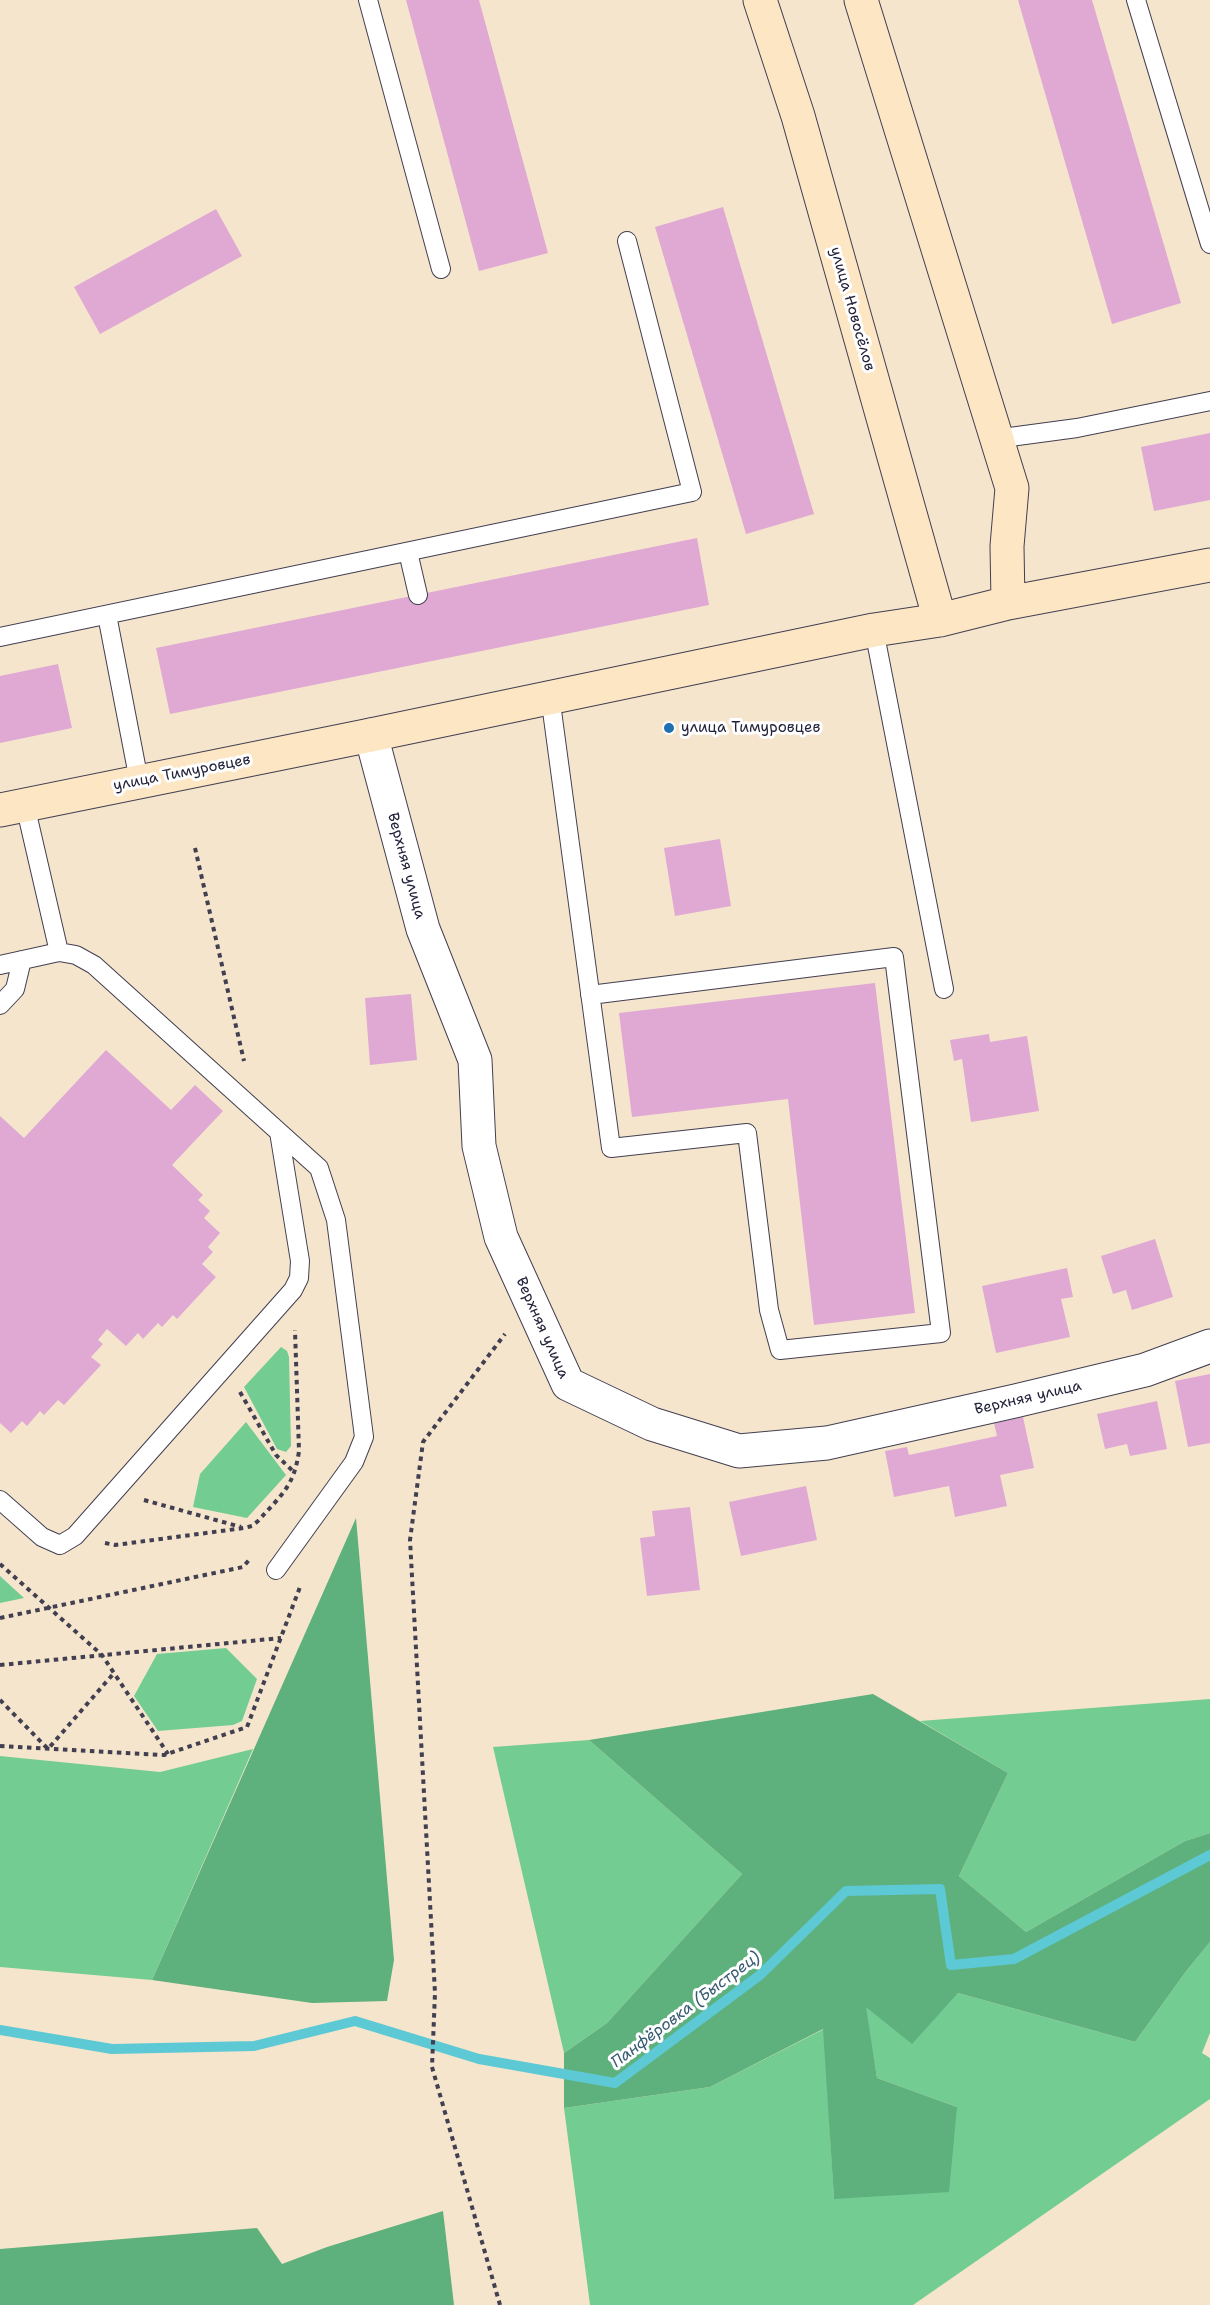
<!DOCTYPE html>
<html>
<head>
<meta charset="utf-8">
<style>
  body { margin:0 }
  canvas { display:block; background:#f5e5cc }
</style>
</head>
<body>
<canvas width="1210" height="2305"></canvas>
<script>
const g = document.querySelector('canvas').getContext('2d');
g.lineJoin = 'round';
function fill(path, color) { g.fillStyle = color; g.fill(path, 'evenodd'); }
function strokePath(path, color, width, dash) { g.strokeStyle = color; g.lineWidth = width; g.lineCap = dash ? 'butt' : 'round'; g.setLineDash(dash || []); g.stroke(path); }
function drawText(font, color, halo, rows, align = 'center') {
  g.font = font + ' "Shantell Sans",sans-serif'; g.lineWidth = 6; g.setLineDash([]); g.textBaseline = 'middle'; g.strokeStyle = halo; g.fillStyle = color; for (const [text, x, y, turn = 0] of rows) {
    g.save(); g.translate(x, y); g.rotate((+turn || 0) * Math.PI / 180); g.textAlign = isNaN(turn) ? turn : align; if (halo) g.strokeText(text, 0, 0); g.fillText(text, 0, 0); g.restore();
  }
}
fill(new Path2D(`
  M281,1347L287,1351L289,1357L291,1446L286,1452L277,1449L244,1387Z
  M246,1422L286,1475L247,1518L193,1507L200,1474Z
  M0,1576L24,1598L0,1603Z
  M226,1648L257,1679L242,1721L233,1725L158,1731L134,1696L157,1654Z
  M1210,1699V1833L1185,1841L1026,1932L959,1876L1008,1773L920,1721Z
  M589,1740L742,1874L607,2023L564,2053L493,1747Z
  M253,1749L152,1980L0,1967V1756L160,1772Z
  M1210,1942V2033L1202,2053L1210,2058V2099L913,2305H590L564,2108L710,2087L824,2029L834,2199L957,2107L877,2078L865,2007L958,1993L1135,2042L1187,1970Z`), '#73cd93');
fill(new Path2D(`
  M356,1518L394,1960L387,2001L312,2003L152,1980Z
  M873,1694L1008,1773L959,1876L1026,1932L1185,1841L1210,1833V1942L1187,1970L1135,2042L958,1993L912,2044L866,2007L877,2078L957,2107L949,2192L834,2199L823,2029L710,2087L564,2108V2053L607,2023L742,1874L589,1740Z
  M443,2211L454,2305H0V2249L257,2228L282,2264L327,2247Z`), '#5eb07d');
strokePath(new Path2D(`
  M0,2030L112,2049L254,2046L355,2021L479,2059L615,2083L760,1975L846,1891L940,1889L951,1965L1014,1959L1210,1855`), '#5dc9d5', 10);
fill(new Path2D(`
  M406,0H479L548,253L479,271Z
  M1018,0H1092L1181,303L1112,324Z
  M723,207L814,514L746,534L655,227Z
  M216,209L242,256L100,334L74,287Z
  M1210,433V500L1154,511L1141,447Z
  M697,538L709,605L170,714L156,648Z
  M58,664L72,728L0,743V676Z
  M720,839L731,906L675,916L664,848Z
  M875,983L915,1313L814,1325L788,1099L632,1117L619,1013Z
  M411,994L417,1060L370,1065L365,998Z
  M989,1034L990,1042L1027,1036L1039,1111L971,1122L962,1059L954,1061L950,1040Z
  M106,1050L171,1110L195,1085L223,1111L172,1165L203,1195L198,1200L210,1211L204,1218L220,1233L208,1247L213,1252L202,1264L216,1277L177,1319L173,1315L162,1327L158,1323L143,1339L138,1333L126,1346L107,1329L98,1340L103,1344L91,1357L101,1365L64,1405L58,1400L44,1415L40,1411L27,1426L22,1421L11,1433L0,1423V1116L24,1138Z
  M1155,1239L1173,1297L1132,1310L1126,1290L1113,1294L1101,1256Z
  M1067,1268L1073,1297L1061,1299L1070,1337L996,1353L982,1286Z
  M1210,1374V1443L1188,1447L1175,1381Z
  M1157,1401L1167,1449L1130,1456L1127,1444L1105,1449L1097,1414Z
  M1023,1417L1034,1468L1000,1475L1007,1506L955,1517L949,1486L894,1497L885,1451L907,1447L909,1455L997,1436L994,1423Z
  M806,1486L817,1540L741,1556L729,1502Z
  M690,1507L700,1590L647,1596L640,1538L655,1536L652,1511Z`), '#dfa9d4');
const lane = new Path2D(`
  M368,0L441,269
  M1136,0L1210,244
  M995,439L1077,428L1210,401
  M408,552L418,595
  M107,615L139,781
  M874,630L944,989
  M0,637L692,492L627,241
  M550,696L611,1148L747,1133L769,1310L780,1350L941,1333L894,957L590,995
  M25,805L59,952
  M0,965L59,952L76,955L94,965L279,1132L300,1261L299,1278L293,1290L75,1536L60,1545L42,1537L0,1500
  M0,1005L15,989L22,960
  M276,1570L354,1462L364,1437L336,1220L319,1168L279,1132`);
const street = new Path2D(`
  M371,735L423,929L475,1060L479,1146L501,1237L568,1384L652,1424L739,1451L827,1443L1015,1401L1145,1370L1210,1346`);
const secondary = new Path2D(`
  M760,0L798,116L940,620
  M861,0L1012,488L1007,546L1008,603
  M0,810L371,735L874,630L940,620L1008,603L1210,565`);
strokePath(lane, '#423f51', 20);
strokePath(street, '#423f51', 35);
strokePath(secondary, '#423f51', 35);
strokePath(new Path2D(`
  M195,848L244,1061
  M240,1392L276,1455L295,1473
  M144,1500L241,1527
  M105,1543L115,1545L244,1528L252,1526L258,1521C281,1495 294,1487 299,1451L295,1330
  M0,1564L102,1655L168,1754
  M0,1618L243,1567L249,1560
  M0,1665L281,1638
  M0,1700L48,1749L114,1673
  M0,1746L164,1755L247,1727L300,1587
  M500,2305L432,2067L435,1993L410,1540L423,1442L505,1334`), '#423f51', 4, [4.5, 4.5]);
strokePath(lane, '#fff', 18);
strokePath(street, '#fff', 33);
strokePath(secondary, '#fce6c4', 33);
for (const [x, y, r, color] of [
  [669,728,6,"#1f6fb2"]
]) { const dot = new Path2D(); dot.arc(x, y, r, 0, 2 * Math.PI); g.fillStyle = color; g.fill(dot); strokePath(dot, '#fff', 2); }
drawText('15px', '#22223b', '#fff', [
  ["улица Новосёлов",852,309,74],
  ["улица Тимуровцев",182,773,-11],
  ["Верхняя улица",406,866,75],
  ["Верхняя улица",542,1328,66],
  ["Верхняя улица",1028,1398,-13]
]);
drawText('15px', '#22223b', '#fff', [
  ["улица Тимуровцев",681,728]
], 'left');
drawText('italic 16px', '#375c71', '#fff', [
  ["Панфёровка (Быстрец)",686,2010,-37]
]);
</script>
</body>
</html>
